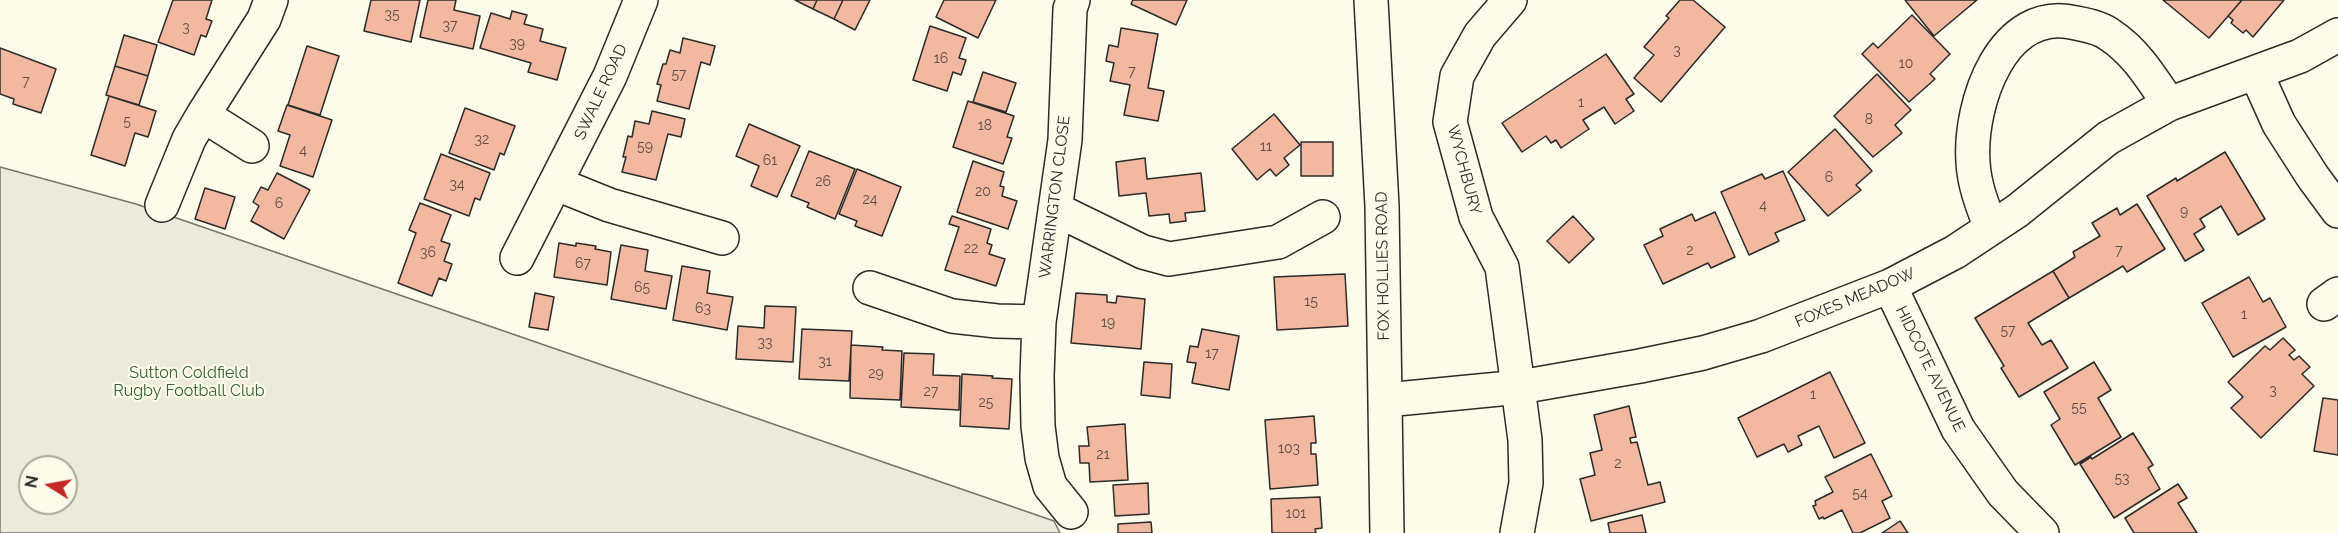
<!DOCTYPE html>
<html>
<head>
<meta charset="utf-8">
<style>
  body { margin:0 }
  #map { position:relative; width:2338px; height:533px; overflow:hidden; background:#fdfbea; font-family:Raleway,sans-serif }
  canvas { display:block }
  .north { position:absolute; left:18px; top:455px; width:60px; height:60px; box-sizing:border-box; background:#fdfbea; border:2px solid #a9a89e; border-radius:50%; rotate:281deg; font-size:16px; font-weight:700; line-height:24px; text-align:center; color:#2b2b2b }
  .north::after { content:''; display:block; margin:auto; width:21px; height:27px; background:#c62828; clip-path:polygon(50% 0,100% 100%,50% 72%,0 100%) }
</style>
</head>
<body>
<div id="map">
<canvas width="2338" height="533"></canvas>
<div class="north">N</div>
</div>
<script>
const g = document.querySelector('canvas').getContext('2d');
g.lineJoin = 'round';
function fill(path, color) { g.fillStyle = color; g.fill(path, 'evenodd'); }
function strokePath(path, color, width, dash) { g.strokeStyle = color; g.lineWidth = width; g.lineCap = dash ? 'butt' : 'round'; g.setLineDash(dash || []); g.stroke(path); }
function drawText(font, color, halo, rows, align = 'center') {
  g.font = font + ' Raleway,sans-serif'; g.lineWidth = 4.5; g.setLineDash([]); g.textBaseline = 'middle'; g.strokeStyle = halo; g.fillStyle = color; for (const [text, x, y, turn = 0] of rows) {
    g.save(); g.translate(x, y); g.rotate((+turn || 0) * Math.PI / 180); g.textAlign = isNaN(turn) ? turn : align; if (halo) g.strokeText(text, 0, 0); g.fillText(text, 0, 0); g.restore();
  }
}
const green = new Path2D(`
  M0,167L136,204L1054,521L1060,533H0ZM30,467H66V503H30Z`);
fill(green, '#ecebdb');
strokePath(green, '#74746e', 1.5);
const building = new Path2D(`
  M173,0H212L206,19L212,21L206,37L201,35L194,55L158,42Z
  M371,0H420L411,42L364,31Z
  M428,0H456L454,10L480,16L473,49L420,37Z
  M795,0H817L813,9Z
  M817,0H843L834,19L813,9Z
  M843,0H870L855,30L834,19Z
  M944,0H996L978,38L936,17Z
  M1133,0H1187L1176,25L1131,4Z
  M1680,0H1693L1725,27L1661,102L1634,78L1654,55L1644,47L1669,18L1666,16Z
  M1905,0H1977L1934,36Z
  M2163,0H2242L2209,38Z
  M2242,0H2284L2253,37L2246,30L2243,33L2231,23L2233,20L2228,16Z
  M512,11L527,15L524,24L543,29L540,41L566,48L557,80L528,72L531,63L480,48L491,13L510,19Z
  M1912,15L1950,54L1930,74L1935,79L1909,102L1862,54L1873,43L1878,48Z
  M930,26L966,38L959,58L966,60L961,75L953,72L947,91L913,80Z
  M1121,28L1158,34L1148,88L1164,91L1158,121L1124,115L1130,85L1110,81L1114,63L1106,61L1109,45L1118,47Z
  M124,35L157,45L148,76L115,66Z
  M683,38L715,46L710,65L701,62L689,109L657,101L661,85L657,84L663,64H666L670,50L680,53Z
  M307,46L339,56L320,115L288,105Z
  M0,48L56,69L41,113L13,104L14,99L0,94Z
  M1606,54L1634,94L1626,99L1634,111L1615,124L1604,107L1583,120L1589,129L1561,148L1556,140L1551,143L1546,136L1522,152L1502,123Z
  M115,66L148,76L139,105L106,95Z
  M983,72L1016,83L1006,112L973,102Z
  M1877,74L1911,110L1895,125L1902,133L1873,157L1834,116Z
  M109,96L156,111L148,137L135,133L125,166L91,155Z
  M968,101L1014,116L1007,137L1012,138L1003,164L953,147Z
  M287,105L332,120L313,177L280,166L290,135L278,131Z
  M465,108L515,126L504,155L500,153L494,170L449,153Z
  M652,111L685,119L681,137L668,134L656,180L622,172L626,157H623L628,136L632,137L635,121L649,124Z
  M1274,114L1300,145L1284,158L1289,165L1276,176L1270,169L1257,180L1232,149Z
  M749,124L800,146L777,197L751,186L759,166L736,156Z
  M1835,129L1872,171L1856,185L1861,190L1828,216L1788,172Z
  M1301,142H1333V176H1301Z
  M809,151L855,169L835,219L807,207L809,203L791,196Z
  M2225,152L2265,219L2238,235L2221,206L2200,219L2205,227L2194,234L2204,250L2185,261L2147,196L2176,178L2177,181Z
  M441,154L490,173L480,200L475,198L469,216L424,199Z
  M1145,158L1147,179L1201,173L1205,211L1185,213L1186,221L1170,223L1169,214L1149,216L1146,193L1119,196L1116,162Z
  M973,161L1004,172L1000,186L1004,187L1002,196L1017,201L1008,229L957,212Z
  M857,169L901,187L882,236L855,226L857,221L839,214Z
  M1783,171L1805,220L1775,233L1779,241L1749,255L1721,192L1762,174L1765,179Z
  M277,173L310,190L284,239L251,221L259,206L253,202L261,187L268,190Z
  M205,188L235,197L225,229L195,219Z
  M420,203L451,215L441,241L450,244L444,261L452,264L446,281L439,278L432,296L398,283L416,233L409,230Z
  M2137,204L2165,249L2127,272L2123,266L2069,298L2053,271L2075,257L2073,252L2100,236L2092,223L2117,208L2120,215Z
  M1715,212L1735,257L1711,268L1708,263L1663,284L1644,245L1663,236L1660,229L1692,214L1695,221Z
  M952,216L991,229L987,243L992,245L989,254L1005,259L996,286L945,270L959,227L949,224Z
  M1573,216L1594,239L1569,263L1547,241Z
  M559,243L576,246V243L596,246L595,249L611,252L607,285L554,277Z
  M621,245L648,250L645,271L672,276L666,309L611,299Z
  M682,266L710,271L707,293L733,297L727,330L673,320Z
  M2053,271L2069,298L2028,323L2042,345L2051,340L2068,368L2019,397L2001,368L2004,366L1975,318Z
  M1345,274L1348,326L1277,330L1274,277Z
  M2249,277L2263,302L2270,298L2286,327L2233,357L2202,303Z
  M535,293L554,297L548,330L529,327Z
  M1076,293L1107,295V302L1116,303L1117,296L1145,299L1141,349L1071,343Z
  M765,306L796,307L793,362L736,359L738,326L764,328Z
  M802,329L852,331L849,381L799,379Z
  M1202,329L1239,336L1229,390L1192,383L1196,363L1187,362L1190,346L1198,347Z
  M2283,338L2295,350L2289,355L2294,360L2299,356L2310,367L2302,374L2314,386L2261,438L2231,408L2243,397L2228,382L2265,346L2270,350Z
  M851,345L883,347L882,350L902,351L900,400L850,398Z
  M904,353L934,354L933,375L960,376L959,410L901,407Z
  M1144,362L1172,364L1170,398L1141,395Z
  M2094,362L2111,390L2098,398L2121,437L2075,465L2051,425L2060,419L2044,392Z
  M1830,372L1865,443L1834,458L1819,426L1798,436L1802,445L1788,452L1784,444L1757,457L1738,418Z
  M962,374L993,376L992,378L1012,379L1009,429L960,426Z
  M2323,398L2338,400V455L2314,451Z
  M1629,406L1636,437L1630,438L1631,443L1637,442L1648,485L1660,482L1665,502L1591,521L1580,479L1595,475L1590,453L1602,450L1594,415Z
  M1314,416L1316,443H1311V454H1316L1318,485L1270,489L1265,420Z
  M1125,424L1128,480L1090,482L1089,463H1080L1079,446H1089L1087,427Z
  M2133,433L2153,465L2148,468L2160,489L2114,518L2080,464L2091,457L2092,459Z
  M1871,454L1892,496L1882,501L1890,518L1860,533H1853L1842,510L1824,519L1823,517L1819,519L1813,506L1816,505L1815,501L1833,492L1825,477Z
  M1148,483L1149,514L1115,516L1113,485Z
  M2178,484L2187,498L2178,503L2197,533H2134L2125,518Z
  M1320,497L1322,528L1315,529L1316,533H1272L1271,499Z
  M1642,515L1646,533H1610L1608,523Z
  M1900,521L1908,533H1882Z
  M1151,522L1152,533H1118V524Z`);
fill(building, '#f2b8a0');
strokePath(building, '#2b2b2b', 1.5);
const minor = new Path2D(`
  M1371,0L1382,206L1387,533
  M1510,0L1480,35L1457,76L1450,122L1476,217L1502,267L1525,440L1526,483L1517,533
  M2256,73L2279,124L2313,177L2338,211
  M203,115L264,19L271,0
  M557,184L609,205L722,238
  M162,205L189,139L203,115L252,146
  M1055,209L1143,252L1169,259L1278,242L1323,217
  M1991,228C1983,207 1974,185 1973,162C1969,104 2002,5 2076,23C2087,25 2101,28 2110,35C2136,52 2152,79 2169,104
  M517,258L610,76L641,0
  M1890,286L1958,429L2003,493L2042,533
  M870,288L952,316L997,321L1039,322
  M2324,304L2338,294
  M1386,400L1520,387L1640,366L1703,353L1761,336L1890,286L1955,252L2017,211L2108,138L2169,104L2300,56L2338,35
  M1071,512L1050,486L1042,458L1038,426L1037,376L1039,322L1065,140L1070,9L1073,0`);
strokePath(minor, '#2b2b2b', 36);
strokePath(minor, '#fdfbea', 33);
drawText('14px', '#5d4e48', null, [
  ["35",392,15],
  ["37",450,26],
  ["3",186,28],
  ["39",517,44],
  ["3",1677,51],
  ["16",941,59],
  ["10",1906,64],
  ["7",1132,72],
  ["57",679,75],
  ["7",26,82],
  ["1",1581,103],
  ["8",1869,120],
  ["5",127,122],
  ["18",985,126],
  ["32",482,140],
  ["59",645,147],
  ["11",1266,147],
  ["4",303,151],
  ["61",770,161],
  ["6",1829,178],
  ["26",823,182],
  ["34",457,185],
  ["20",983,192],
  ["24",870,200],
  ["6",279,204],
  ["4",1763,206],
  ["9",2184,212],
  ["22",971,249],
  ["2",1690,251],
  ["7",2119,251],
  ["36",428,253],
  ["67",583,264],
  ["65",642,288],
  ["15",1311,302],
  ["63",703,309],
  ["1",2244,315],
  ["19",1108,323],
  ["57",2008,331],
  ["33",765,343],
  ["17",1212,354],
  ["31",825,362],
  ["29",876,374],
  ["3",2273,391],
  ["27",931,392],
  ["1",1813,395],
  ["25",986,403],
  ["55",2079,408],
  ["103",1289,449],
  ["21",1103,455],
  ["2",1618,464],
  ["53",2122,479],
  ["54",1860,494],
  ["101",1296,514]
]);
drawText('16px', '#2b2b2b', '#fdfbea', [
  ["SWALE ROAD",601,92,-65],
  ["WYCHBURY",1464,170,75],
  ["WARRINGTON CLOSE",1055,197,-83],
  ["FOX HOLLIES ROAD",1383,266,-91],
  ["FOXES MEADOW",1855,298,-23],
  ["HIDCOTE AVENUE",1930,369,64]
]);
drawText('16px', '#34623c', '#fdfbea', [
  ["Sutton Coldfield",189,373],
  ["Rugby Football Club",189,391]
]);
</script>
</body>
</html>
